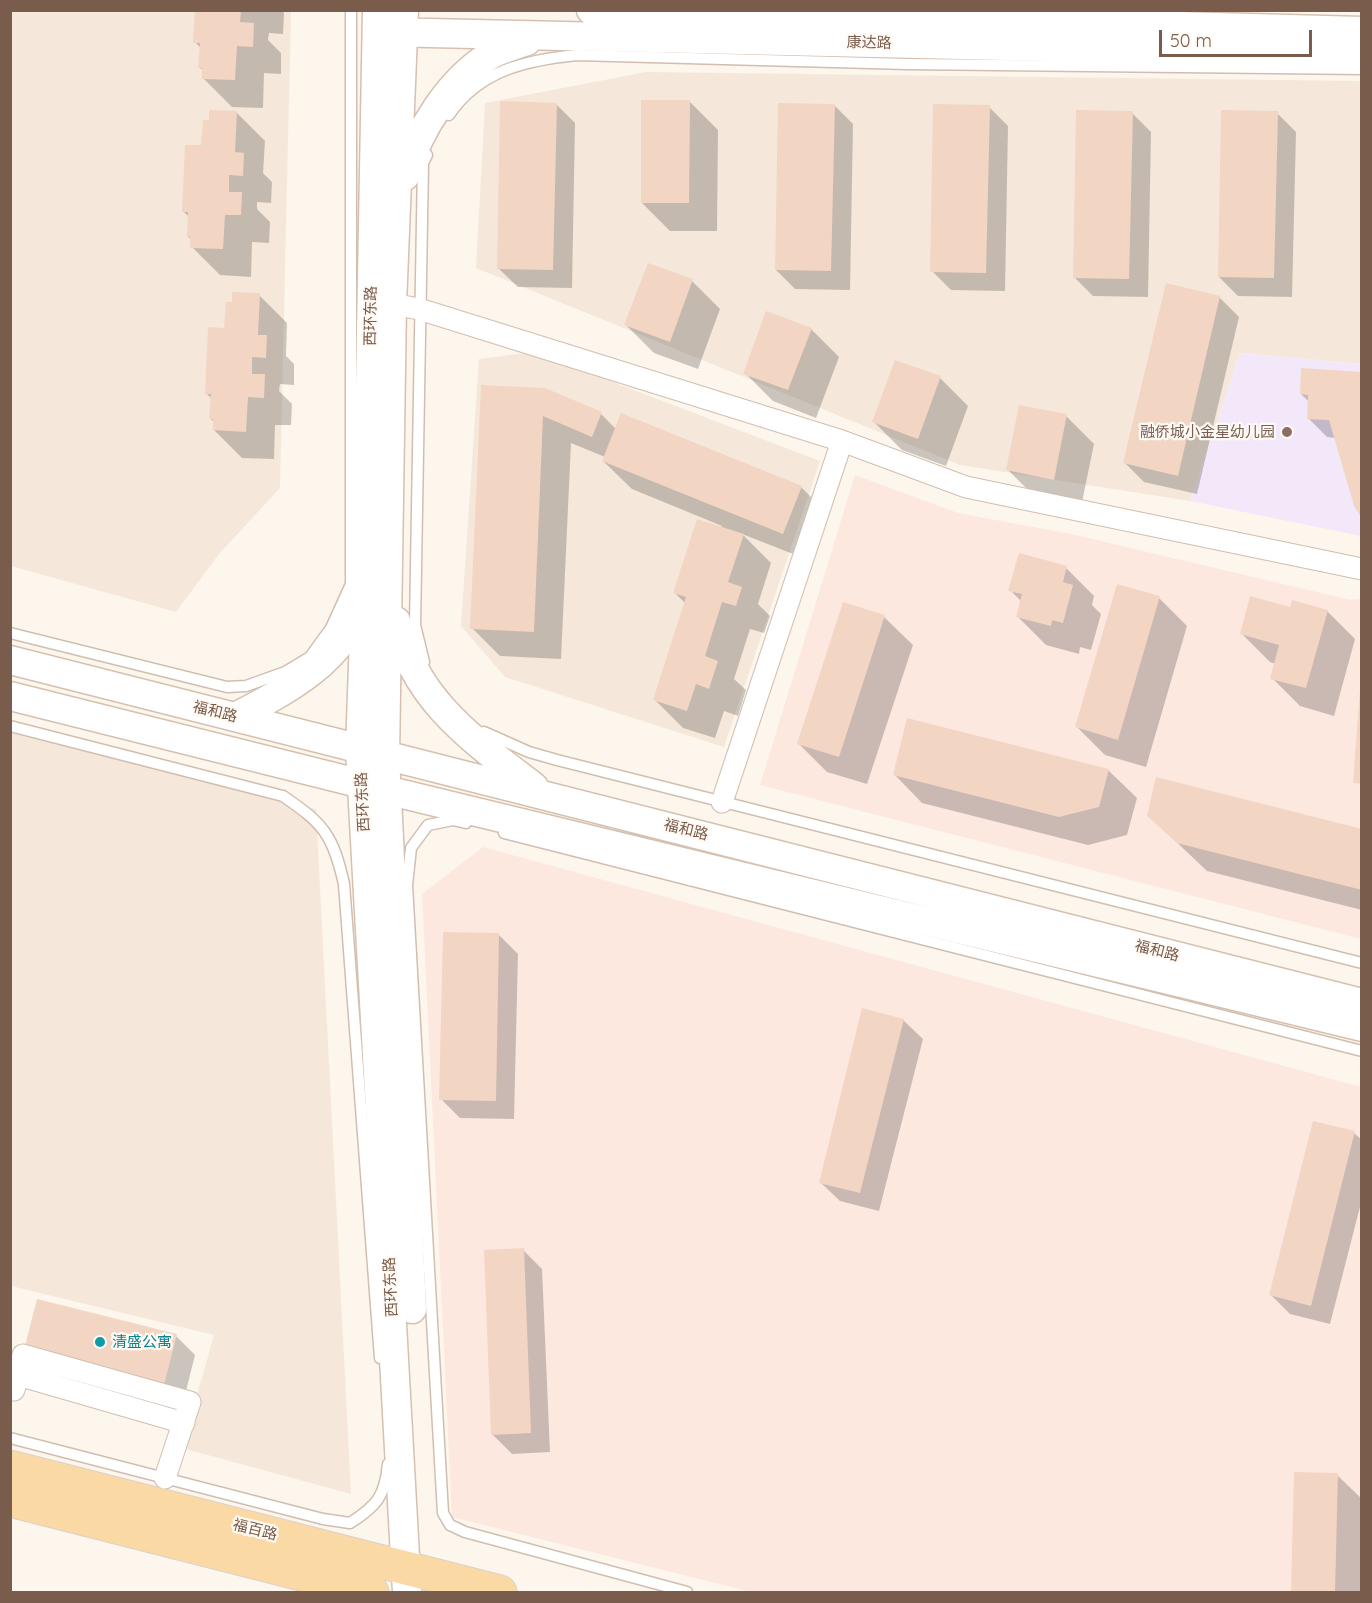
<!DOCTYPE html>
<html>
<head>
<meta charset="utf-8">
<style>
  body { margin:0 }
  #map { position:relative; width:1372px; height:1603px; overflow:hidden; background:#fdf6ec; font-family:Quicksand,sans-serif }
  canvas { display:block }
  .frame { position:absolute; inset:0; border:12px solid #7a5c4d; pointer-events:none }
  .scale { position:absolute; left:1159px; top:30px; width:153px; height:27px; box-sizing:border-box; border:3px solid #7a5c4d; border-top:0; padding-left:8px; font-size:18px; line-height:21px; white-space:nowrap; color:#7a5c4d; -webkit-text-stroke:4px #fffaf3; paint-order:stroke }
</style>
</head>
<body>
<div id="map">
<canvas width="1372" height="1603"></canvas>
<div class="frame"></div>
<div class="scale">50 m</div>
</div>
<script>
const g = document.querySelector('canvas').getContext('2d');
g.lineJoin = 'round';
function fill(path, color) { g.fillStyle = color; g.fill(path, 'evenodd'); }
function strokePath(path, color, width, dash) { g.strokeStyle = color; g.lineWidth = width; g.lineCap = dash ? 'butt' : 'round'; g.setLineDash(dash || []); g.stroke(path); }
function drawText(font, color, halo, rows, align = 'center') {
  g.font = font + ' Quicksand,"Noto Sans SC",sans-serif'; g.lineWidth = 4.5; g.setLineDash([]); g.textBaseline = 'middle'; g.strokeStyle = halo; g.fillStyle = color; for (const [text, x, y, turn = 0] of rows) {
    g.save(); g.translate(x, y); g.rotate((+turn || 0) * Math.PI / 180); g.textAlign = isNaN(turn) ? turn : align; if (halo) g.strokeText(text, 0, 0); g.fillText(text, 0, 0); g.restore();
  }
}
fill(new Path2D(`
  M10,11H291L280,488L219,554L176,612L11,566Z
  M646,72L1361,81V364L1240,353L1190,501L960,465L476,268L485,103Z
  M534,352L820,461L724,747L505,677L461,626L479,359Z
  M11,733L316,809L351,1494L182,1448L214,1335L11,1286Z`), '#f5e8da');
fill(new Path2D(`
  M855,475L958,513L1071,534L1351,600L1361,599V939L760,785Z
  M483,847L1361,1087V1592H751L452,1517L422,894Z`), '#fde8e0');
fill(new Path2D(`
  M1240,353L1361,364V536L1190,501Z`), '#f3e8fa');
fill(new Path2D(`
  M196,10H281L284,13L283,34L269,33L268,40L281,53V74L264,73L263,108L232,107L203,78L204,71L200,68L201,48L195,42Z
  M689,101L718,130L717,231H670L642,203Z
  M556,104L575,123L572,288L518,287L498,268Z
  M834,105L853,124L850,290L795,289L776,270Z
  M989,107L1008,126L1005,291L951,290L932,271Z
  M236,112L265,141L263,173L272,182L271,203L257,202V209L270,222L269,243L252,242L251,277L220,275L192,247V240L188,237L189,217L183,211L210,121Z
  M1132,113L1151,132L1148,297L1093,296L1074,277Z
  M1277,113L1296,132L1292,297L1238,296L1219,277Z
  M692,281L720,309L698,369L654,353L626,325Z
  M1167,285L1220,298L1239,317L1197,494L1144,482L1125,463Z
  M259,295L287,323L286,356L294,364V385L280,384L279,391L292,404L291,425H275L274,459L242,458L214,430L215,423L211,419L212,399L206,393L226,329Z
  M811,329L839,357L816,418L773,401L745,373Z
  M1362,373V517L1336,438L1327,437L1308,418L1309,402L1301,394Z
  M940,378L968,406L946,466L902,450L874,422Z
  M483,387L601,414L616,429L801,487L829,515L811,561L742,534L771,563L758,604L770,616L764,633L750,629L734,679L746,690L738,716L724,711L715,738L683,728L655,700L685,603L675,593L722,526L632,489L603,461L605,457L571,443L561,659L500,656L472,628Z
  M1066,416L1094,444L1081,507L1036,498L1008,470Z
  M1066,568L1094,596L1092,605L1101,614L1091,650L1080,647L1079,654L1046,645L1018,617L1022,602L1010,590Z
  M1159,598L1187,626L1146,767L1105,755L1077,727Z
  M844,604L884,617L913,645L867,784L827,772L799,744Z
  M1291,609L1327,611L1355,639L1334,716L1300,706L1272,678L1276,664L1270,662L1242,634Z
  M1108,770L1137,798L1127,835L1088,845L922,803L894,774Z
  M1148,815L1362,830V910L1207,871Z
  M499,935L518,954L514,1119L460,1118L441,1099Z
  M903,1020L923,1039L879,1211L840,1201L820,1182Z
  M1354,1133L1362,1140V1199L1330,1324L1290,1314L1271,1295Z
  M523,1250L542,1269L550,1452L512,1454L493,1435Z
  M176,1336L195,1355L183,1403L45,1368Z
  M1295,1474L1337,1475L1362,1499V1592H1292Z`), '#0003');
fill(new Path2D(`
  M195,10H241L240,22L254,23L253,47L237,46L235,80L202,79V68H198L200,43H193Z
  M641,100H690L689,203H641Z
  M500,101L557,103L553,270L497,269Z
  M778,103L835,104L831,271L775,270Z
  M933,104L990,105L986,273L930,272Z
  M209,110L237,111L235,152L244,153L243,176L229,175V192H242L241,215H225L223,249L190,248V237H187L188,212H182L185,145H201L203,120H209Z
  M1076,110L1133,111L1129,279L1073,278Z
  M1221,110L1278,111L1274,278L1218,277Z
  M648,263L693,279L670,342L624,325Z
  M1166,283L1220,296L1178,476L1123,463Z
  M232,292L260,293L258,335H267L266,358L252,357V374H265L264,398L248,397L246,432L213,430V419H209L211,394H205L208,327L224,328L226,302H232Z
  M766,311L812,328L788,390L743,374Z
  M895,360L941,376L918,439L872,422Z
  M1301,368L1362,372V519L1354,506L1329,420L1307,419L1308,395L1300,394Z
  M481,385L545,388L602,412L592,437L543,416L534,632L470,629Z
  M1019,405L1067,414L1054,480L1006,470Z
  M621,413L802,486L783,534L602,461Z
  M697,519L744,534L728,582L742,587L736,606L722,602L705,656L718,661L709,689L696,684L687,711L653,700L686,597L673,593Z
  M1019,553L1067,566L1063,582L1073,585L1063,623L1052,620L1051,626L1016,617L1022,594L1008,591Z
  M1117,584L1160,596L1118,740L1075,727Z
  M1250,596L1290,607L1292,600L1328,610L1306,688L1270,679L1279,645L1240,634Z
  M843,602L885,615L839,757L797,744Z
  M1360,690H1362V784L1353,783Z
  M907,718L1109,769L1099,807L1059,817L893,775Z
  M1156,777L1362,829V890L1177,843L1147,816Z
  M443,932L499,933L496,1101L439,1100Z
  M862,1008L904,1019L860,1193L819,1183Z
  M1313,1121L1355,1131L1311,1306L1269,1295Z
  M524,1248L531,1433L491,1435L484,1250Z
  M37,1299L177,1334L164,1385L24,1350Z
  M1294,1472L1338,1473L1335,1592H1291Z`), '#f3d5c3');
const lane = new Path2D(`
  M449,115C479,70 527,60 577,55L907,64L1362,69
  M10,633L227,687L246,686L285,672L310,657L331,628L351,584V10
  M424,662L415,625L423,163L427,155
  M10,726L283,796C324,824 333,835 344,884L380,1358
  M484,732L529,752L557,760L1362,963
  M466,823L453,820L428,825L411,848L407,885L443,1513L450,1525L465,1532L687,1592
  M504,833L1362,1051
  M10,1438L323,1519L350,1523C377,1506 385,1496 388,1464`);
const street = new Path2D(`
  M392,304L419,309L842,441L966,487L1362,569
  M722,802L842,441
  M18,1375L184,1423
  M10,1389L14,1390L23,1355L190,1402L165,1478`);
const secondary = new Path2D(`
  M377,10L367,549L360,751L407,1592
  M404,10L392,304L385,757L412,1309
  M591,10L1362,31
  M385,32L1362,54
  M405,176C418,130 450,79 492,54C503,48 516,45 527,41
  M396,621C414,700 473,740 534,787
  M10,660C461,775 911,888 1362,1003
  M10,696L386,790L1362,1027
  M235,717C282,693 349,659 359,601`);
const primary = new Path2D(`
  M10,1467L500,1592
  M10,1500L372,1592`);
strokePath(lane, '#d1beb0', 13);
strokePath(street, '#d1beb0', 23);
strokePath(secondary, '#d6c0b0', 31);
strokePath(primary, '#dad1cd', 35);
strokePath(lane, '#fff', 10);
strokePath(street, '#fff', 21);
strokePath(secondary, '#fff', 28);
strokePath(primary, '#fbd9a5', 33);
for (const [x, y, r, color] of [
  [1287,432,6,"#8d6e63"],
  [100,1342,6,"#0f9aa8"]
]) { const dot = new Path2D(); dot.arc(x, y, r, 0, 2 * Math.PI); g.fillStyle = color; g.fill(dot); strokePath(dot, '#fffaf3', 2); }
drawText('15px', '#7a5c4d', '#fffaf3', [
  ["康达路",869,43,1],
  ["西环东路",371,316,-89],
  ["福和路",215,712,14],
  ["西环东路",363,802,-93],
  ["福和路",686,830,14],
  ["福和路",1157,951,14],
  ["西环东路",391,1287,-93],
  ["福百路",255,1530,14]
]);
drawText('15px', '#785e54', '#fffaf3', [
  ["融侨城小金星幼儿园",1275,432]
], 'right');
drawText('15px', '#0d838f', '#fffaf3', [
  ["清盛公寓",112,1342]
], 'left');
</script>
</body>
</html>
